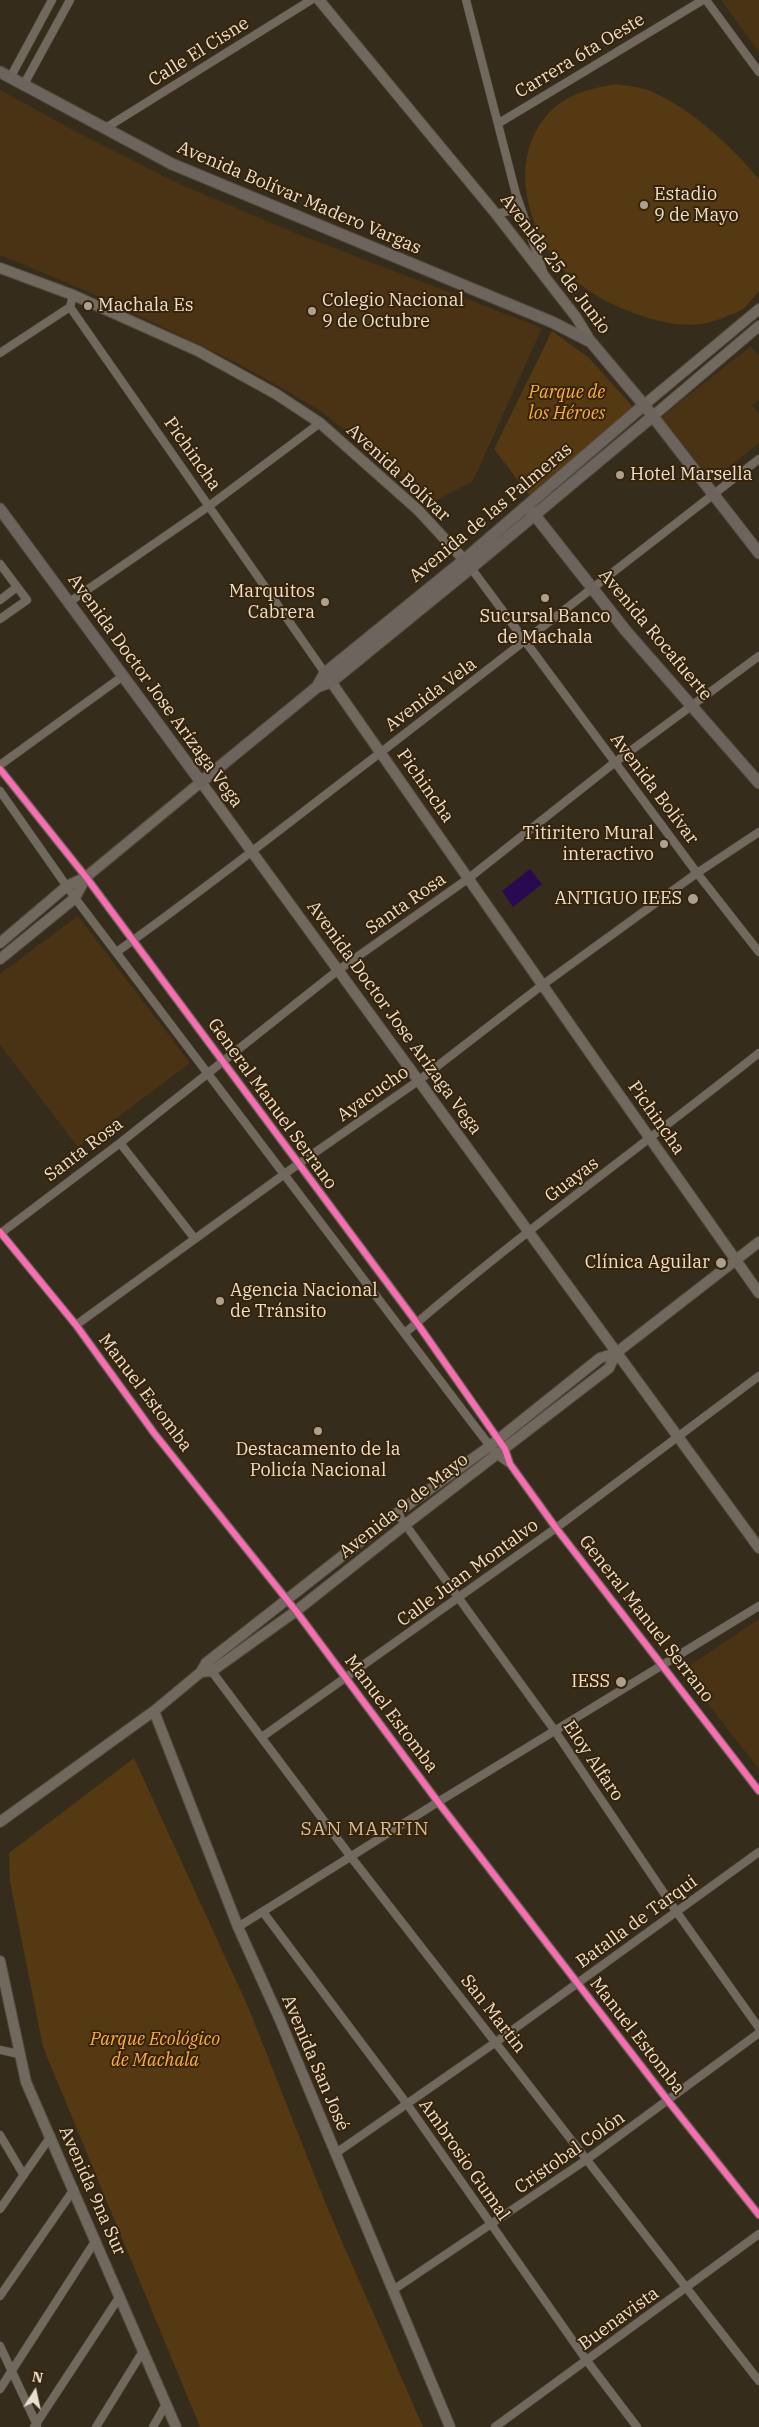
<!DOCTYPE html>
<html>
<head>
<meta charset="utf-8">
<style>
  body { margin:0 }
  #map { position:relative; width:759px; height:2427px; overflow:hidden; background:#362c1c; font-family:"IBM Plex Serif",serif }
  canvas { display:block }
  .north { position:absolute; left:10px; top:2367px; width:50px; height:50px; -webkit-text-stroke:4px #362308; paint-order:stroke; rotate:10deg; font-size:14px; font-weight:700; line-height:20px; text-align:center; color:#ebdece }
  .north::after { content:''; display:block; margin:auto; width:18px; height:22px; background:#ebdece; clip-path:polygon(50% 0,100% 100%,50% 72%,0 100%) }
</style>
</head>
<body>
<div id="map">
<canvas width="759" height="2427"></canvas>
<div class="north">N</div>
</div>
<script>
const g = document.querySelector('canvas').getContext('2d');
g.lineJoin = 'round';
function fill(path, color) { g.fillStyle = color; g.fill(path, 'evenodd'); }
function strokePath(path, color, width, dash) { g.strokeStyle = color; g.lineWidth = width; g.lineCap = dash ? 'butt' : 'round'; g.setLineDash(dash || []); g.stroke(path); }
function drawText(font, color, halo, rows, align = 'center') {
  g.font = font + ' "IBM Plex Serif",serif'; g.lineWidth = 4; g.setLineDash([]); g.textBaseline = 'middle'; g.strokeStyle = halo; g.fillStyle = color; for (const [text, x, y, turn = 0] of rows) {
    g.save(); g.translate(x, y); g.rotate((+turn || 0) * Math.PI / 180); g.textAlign = isNaN(turn) ? turn : align; if (halo) g.strokeText(text, 0, 0); g.fillText(text, 0, 0); g.restore();
  }
}
fill(new Path2D(`
  M721,0H759V52Z
  M0,90L75,131L175,182L290,231L542,328L473,481L433,502L322,412L284,389L231,360L89,292L0,255Z
  M751,346L759,356V400L752,405L759,414V443L712,481L661,417Z
  M78,916L190,1063L78,1147L0,1045V974Z
  M759,1619V1769L682,1671Z`), '#4a3314');
fill(new Path2D(`
  M616,84C627,86 642,87 653,92C694,111 730,145 759,179V291C754,297 749,303 744,308C739,312 732,314 727,316C699,329 674,326 645,317C618,308 594,297 572,278C525,236 502,148 559,104C576,91 595,88 616,84Z
  M552,331L589,358L633,407L530,496L494,449Z
  M134,1758L249,2009L327,2207L423,2427H200L43,2047L10,1882L9,1853Z`), '#543912');
fill(new Path2D(`
  M530,869L542,884L513,907L502,891Z`), '#290a51');
const street = new Path2D(`
  M466,0L516,194L543,271
  M706,0L759,72
  M10,78L52,0
  M23,86L70,0
  M499,123L703,0
  M104,129L311,0
  M496,214L509,211L516,194
  M73,295L70,307L325,673
  M0,353L70,307
  M0,564L27,600L0,619
  M471,568L697,873L759,952
  M0,600L17,587
  M68,603L209,506L320,423
  M0,765L123,676
  M0,769L86,877L417,1323L505,1449L510,1464L556,1528L759,1791
  M0,791L75,898L473,1424L497,1455L510,1464
  M118,951C207,888 293,819 380,753C507,655 633,557 759,459
  M120,1143L195,1239
  M0,1232L76,1325L154,1433L296,1611L438,1802L669,2102L759,2215
  M1,1233L120,1143L337,971L469,878L614,763L759,656
  M76,1325L297,1165L418,1081L541,986L697,873L759,832
  M405,1333C519,1234 641,1147 759,1053
  M397,1513L555,1731L676,1911L759,2028
  M210,1669L351,1857L759,2381
  M262,1737L556,1528L759,1376
  M263,1912L407,2104L587,2361L637,2427
  M238,1927L438,1802L759,1606
  M0,2050L19,2054
  M0,2135L23,2174
  M336,2153L496,2042L759,1852
  M0,2209L51,2136
  M393,2290L586,2160L759,2033
  M0,2296L74,2189
  M0,2346L37,2425
  M0,2389L96,2240
  M34,2427L120,2296
  M96,2427L143,2351
  M153,2427L166,2404
  M495,2427L759,2234`);
const secondary = new Path2D(`
  M319,0L496,214L576,317L591,342
  M0,268L73,295L198,351L276,394L320,423L418,510L468,564
  M644,405L759,309
  M653,416L759,326
  M327,676C470,883 614,1088 759,1293
  M0,943L67,886L86,877L201,782L759,1548
  M0,959L75,898L86,877
  M201,1672L212,1671L296,1611L406,1524L609,1368L616,1353
  M154,1711L238,1927L280,2020L450,2427
  M0,1822L154,1711L201,1672L206,1663L397,1513L490,1446L600,1358L616,1353L759,1242
  M0,1961L26,2082L176,2427`);
const primary = new Path2D(`
  M0,72L172,164L552,322L591,342L644,405L759,553
  M0,509L201,782L317,687L325,673L464,560L644,405
  M530,509L626,631L759,783
  M317,687L331,682L471,568L653,416`);
strokePath(street, '#52493d', 9);
strokePath(secondary, '#52493d', 12);
strokePath(primary, '#52493d', 13);
strokePath(street, '#71685e', 8);
strokePath(secondary, '#71685e', 10);
strokePath(primary, '#6d645d', 11);
strokePath(new Path2D(`
  M0,769L86,877L417,1323L505,1449L510,1464L556,1528L759,1791
  M0,1232L76,1325L154,1433L296,1611L438,1802L669,2102L759,2215`), '#f96db3', 6);
for (const [x, y, r, color] of [
  [644,205,5,"#aca090"],
  [88,306,5,"#aca090"],
  [312,311,5,"#aca090"],
  [620,475,5,"#aca090"],
  [545,598,5,"#aca090"],
  [325,602,5,"#aca090"],
  [664,844,5,"#aca090"],
  [693,899,6,"#aca090"],
  [721,1263,6,"#aca090"],
  [220,1301,5,"#aca090"],
  [318,1431,5,"#aca090"],
  [621,1682,6,"#aca090"]
]) { const dot = new Path2D(); dot.arc(x, y, r, 0, 2 * Math.PI); g.fillStyle = color; g.fill(dot); strokePath(dot, '#362308', 2); }
drawText('18px', '#ebdece', '#362308', [
  ["Calle El Cisne",199,52,-32],
  ["Carrera 6ta Oeste",580,56,-31],
  ["Avenida Bolívar Madero Vargas",299,198,23],
  ["Avenida 25 de Junio",555,264,53],
  ["Pichincha",192,454,55],
  ["Avenida Bolívar",398,473,43],
  ["Avenida de las Palmeras",491,513,-40],
  ["Avenida Rocafuerte",655,635,50],
  ["Avenida Doctor Jose Arízaga Vega",155,691,54],
  ["Avenida Vela",431,695,-37],
  ["Pichincha",425,786,55],
  ["Avenida Bolívar",654,789,53],
  ["Santa Rosa",406,904,-35],
  ["Avenida Doctor Jose Arízaga Vega",394,1018,54],
  ["Ayacucho",373,1094,-35],
  ["General Manuel Serrano",272,1104,54],
  ["Pichincha",656,1118,55],
  ["Santa Rosa",84,1150,-37],
  ["Guayas",572,1180,-37],
  ["Manuel Estomba",145,1393,53],
  ["Avenida 9 de Mayo",404,1506,-38],
  ["Calle Juan Montalvo",468,1573,-36],
  ["General Manuel Serrano",646,1619,52],
  ["Manuel Estomba",391,1714,53],
  ["Eloy Alfaro",593,1761,56],
  ["Batalla de Tarqui",637,1922,-36],
  ["San Martin",493,2014,52],
  ["Manuel Estomba",637,2036,52],
  ["Avenida San José",315,2063,67],
  ["Cristobal Colón",570,2153,-35],
  ["Ambrosio Gumal",464,2160,55],
  ["Avenida 9na Sur",92,2191,66],
  ["Buenavista",619,2319,-36]
]);
drawText('18px', '#ebdece', '#362308', [
  ["Estadio",654,195],
  ["9 de Mayo",654,216],
  ["Colegio Nacional",322,301],
  ["9 de Octubre",322,322],
  ["Machala Es",98,306],
  ["Hotel Marsella",630,475],
  ["Marquitos",315,592,"right"],
  ["Cabrera",315,613,"right"],
  ["Sucursal Banco",545,617,"center"],
  ["de Machala",545,638,"center"],
  ["Titiritero Mural",654,834,"right"],
  ["interactivo",654,855,"right"],
  ["ANTIGUO IEES",682,899,"right"],
  ["Clínica Aguilar",710,1263,"right"],
  ["Agencia Nacional",230,1291],
  ["de Tránsito",230,1312],
  ["Destacamento de la",318,1450,"center"],
  ["Policía Nacional",318,1471,"center"],
  ["IESS",610,1682,"right"]
], 'left');
drawText('italic 18px', '#fead37', '#362308', [
  ["Parque de",567,393],
  ["los Héroes",567,414],
  ["Parque Ecológico",155,2040],
  ["de Machala",155,2061]
]);
g.letterSpacing = '1px';
drawText('19px', '#d5bc9e', '#362308', [
  ["SAN MARTIN",365,1830]
]);
g.letterSpacing = '0px';
</script>
</body>
</html>
